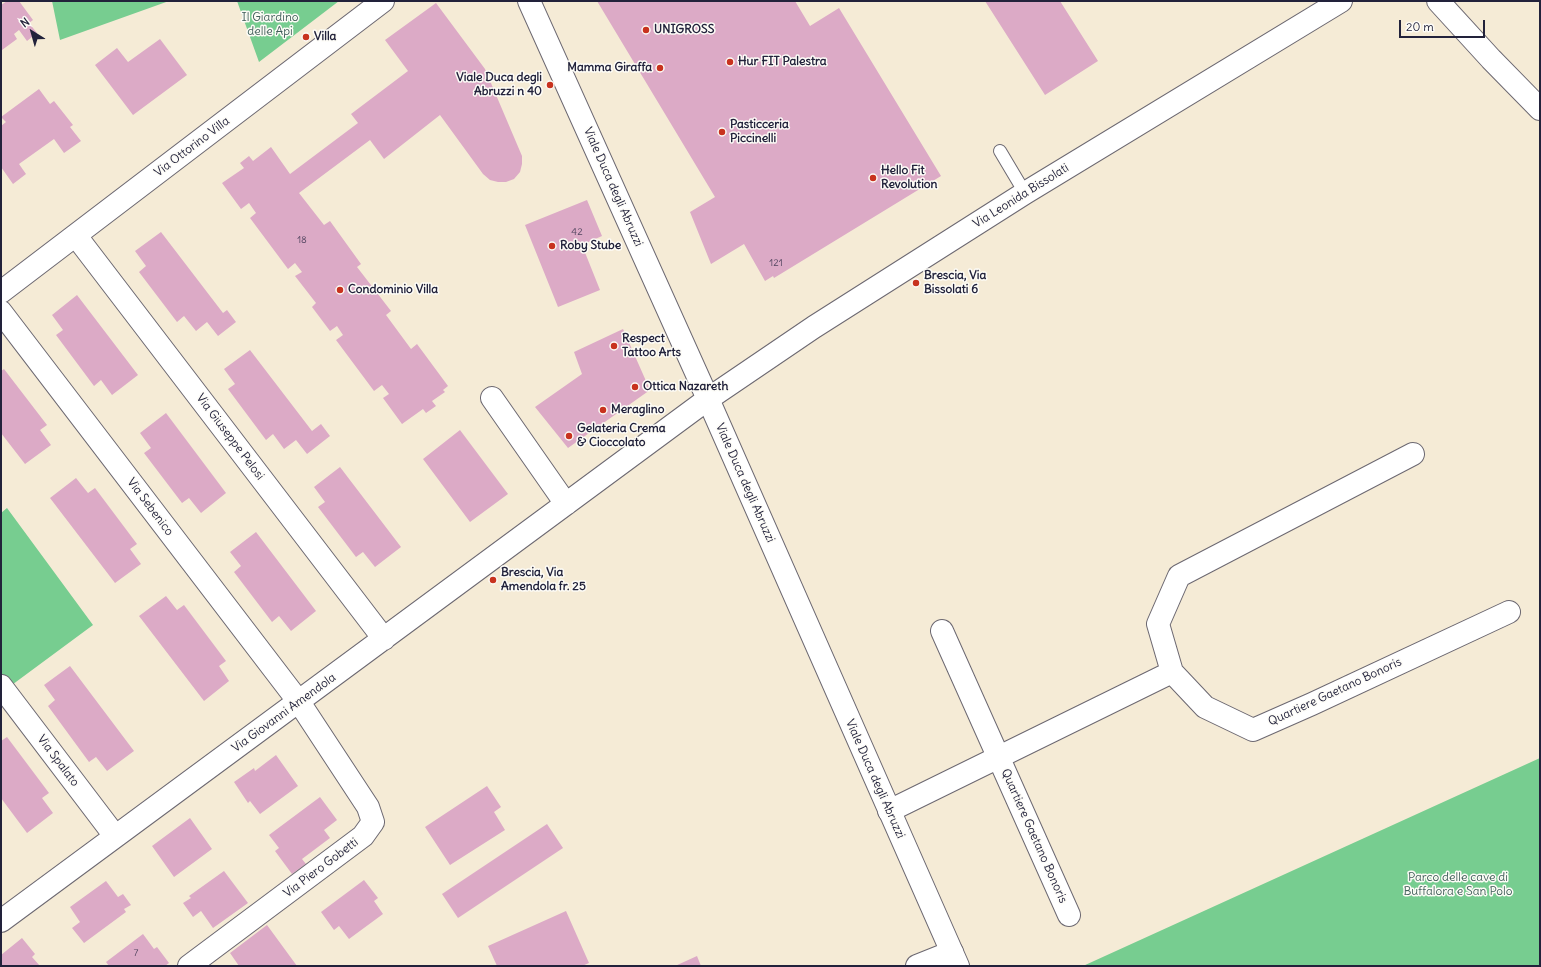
<!DOCTYPE html>
<html>
<head>
<meta charset="utf-8">
<style>
  body { margin:0 }
  #map { position:relative; width:1541px; height:967px; overflow:hidden; background:#f5ebd6; font-family:Delius,sans-serif }
  canvas { display:block }
  .frame { position:absolute; inset:0; border:2px solid #22223b; pointer-events:none }
  .north { position:absolute; left:12px; top:12px; width:40px; height:40px; -webkit-text-stroke:3px #fdfcf7; paint-order:stroke; rotate:323deg; font-size:11px; font-weight:700; line-height:16px; text-align:center; color:#22223b }
  .north::after { content:''; display:block; margin:auto; width:14px; height:18px; background:#22223b; clip-path:polygon(50% 0,100% 100%,50% 72%,0 100%) }
  .scale { position:absolute; left:1399px; top:20px; width:86px; height:18px; box-sizing:border-box; border:2px solid #22223b; border-top:0; padding-left:5px; font-size:12px; line-height:14px; white-space:nowrap; color:#22223b; -webkit-text-stroke:3px #fdfcf7; paint-order:stroke }
</style>
</head>
<body>
<div id="map">
<canvas width="1541" height="967"></canvas>
<div class="frame"></div>
<div class="north">N</div>
<div class="scale">20 m</div>
</div>
<script>
const g = document.querySelector('canvas').getContext('2d');
g.lineJoin = 'round';
function fill(path, color) { g.fillStyle = color; g.fill(path, 'evenodd'); }
function strokePath(path, color, width, dash) { g.strokeStyle = color; g.lineWidth = width; g.lineCap = dash ? 'butt' : 'round'; g.setLineDash(dash || []); g.stroke(path); }
function drawText(font, color, halo, rows, align = 'center') {
  g.font = font + ' Delius,sans-serif'; g.lineWidth = 3; g.setLineDash([]); g.textBaseline = 'middle'; g.strokeStyle = halo; g.fillStyle = color; for (const [text, x, y, turn = 0] of rows) {
    g.save(); g.translate(x, y); g.rotate((+turn || 0) * Math.PI / 180); g.textAlign = isNaN(turn) ? turn : align; if (halo) g.strokeText(text, 0, 0); g.fillText(text, 0, 0); g.restore();
  }
}
fill(new Path2D(`
  M52,1H169L60,40Z
  M237,1H339L259,62Z
  M7,508L93,625L1,693V513Z
  M1540,758V966H1083Z`), '#77cd90');
fill(new Path2D(`
  M7,1H19L33,20L29,23L37,33L27,41L19,30L14,34L17,39L2,50L1,5Z
  M597,1H795L810,26L839,8L941,176L774,278L773,276L765,281L744,244L711,264L690,212L715,197Z
  M985,1H1060L1098,61L1045,95Z
  M436,3L485,69L522,156V164L520,172L514,179L506,182H498L490,180L483,174L440,115L384,159L370,140L299,193L324,225L330,221L361,264L357,267L391,311L386,315L411,349L417,344L448,386L443,390L445,392L432,401L436,406L426,413L423,409L402,424L383,398L389,394L382,385L374,391L336,340L343,335L337,326L330,331L312,307L316,303L295,276L302,272L295,263L288,269L250,218L256,213L249,203L241,209L222,183L244,168L240,163L249,156L253,161L271,147L290,174L358,123L351,114L408,71L385,40Z
  M160,39L187,75L133,115L95,65L117,48L128,62Z
  M39,89L50,104L54,101L73,125L70,127L81,141L64,153L54,139L19,164L26,174L13,184L1,167V126L6,122L1,117Z
  M587,200L602,236L582,245L600,290L558,307L525,225Z
  M161,232L223,313L227,310L236,322L218,336L207,322L196,331L184,316L177,322L139,272L146,266L135,251Z
  M77,295L138,375L112,395L101,380L94,386L56,335L63,330L52,315Z
  M623,329L650,390L568,448L535,407L582,374L574,352Z
  M250,350L312,431L321,424L330,436L307,454L296,440L284,449L273,434L266,440L228,389L235,384L224,369Z
  M4,369L47,425L40,430L51,445L25,464L1,433V371Z
  M166,413L226,493L201,513L189,498L182,503L144,453L151,448L140,433Z
  M460,430L508,494L470,522L423,459Z
  M340,467L401,547L375,567L363,552L356,557L318,507L325,502L314,487Z
  M76,478L88,493L95,488L137,544L130,549L141,564L115,583L50,498Z
  M256,532L316,611L291,631L279,616L272,622L234,572L241,566L230,552Z
  M166,596L177,610L184,605L226,661L219,666L229,681L204,701L139,616Z
  M70,666L134,751L107,771L96,757L89,762L48,706L55,700L44,685Z
  M7,737L49,793L42,798L53,813L27,833L1,798V741Z
  M276,755L298,786L260,814L250,801L248,803L234,782L254,768L255,771Z
  M487,786L501,807L494,812L505,830L450,865L425,827Z
  M320,797L337,820L324,830L330,838L302,859L306,864L292,874L275,851L279,848L269,835Z
  M190,818L212,849L174,877L152,846Z
  M547,824L563,848L458,918L442,894Z
  M224,871L248,903L213,928L201,911L193,917L183,903L191,898L189,896Z
  M364,880L378,898L374,901L383,914L349,939L339,926L334,930L321,912Z
  M106,881L118,897L123,894L131,905L124,909L126,912L84,943L72,928L80,922L70,907Z
  M566,911L589,963L582,966H497L488,946Z
  M267,925L297,966H239L230,953Z
  M143,934L154,949L157,947L169,963L165,966H109L106,962Z
  M22,938L35,954L32,957L40,966H1V955Z
  M697,956L701,966H675Z`), '#dcaac6');
const lane = new Path2D(`
  M1000,151L1025,193`);
const street = new Path2D(`
  M1438,1L1491,59L1540,109
  M76,236L384,639
  M1,292L383,1
  M1,312L299,702L368,807L373,822L363,836L189,966
  M492,398L566,504
  M1413,454L1179,576L1158,624L1172,672L1205,707L1253,730L1312,704L1509,612
  M942,631L1069,915
  M1,686L115,836
  M889,811L1172,672
  M1,921L708,399L814,327L1025,193L1341,1
  M917,966L952,952`);
const secondary = new Path2D(`
  M529,1L708,399L958,966`);
strokePath(lane, '#6c6871', 14);
strokePath(street, '#6c6871', 24);
strokePath(secondary, '#6c6871', 24);
strokePath(lane, '#fff', 12);
strokePath(street, '#fff', 22);
strokePath(secondary, '#fff', 22);
for (const [x, y, r, color] of [
  [646,30,4,"#c8321e"],
  [306,37,4,"#c8321e"],
  [730,62,4,"#c8321e"],
  [660,68,4,"#c8321e"],
  [550,85,4,"#c8321e"],
  [722,132,4,"#c8321e"],
  [873,178,4,"#c8321e"],
  [552,246,4,"#c8321e"],
  [916,283,4,"#c8321e"],
  [340,290,4,"#c8321e"],
  [614,346,4,"#c8321e"],
  [635,387,4,"#c8321e"],
  [603,410,4,"#c8321e"],
  [569,436,4,"#c8321e"],
  [493,580,4,"#c8321e"]
]) { const dot = new Path2D(); dot.arc(x, y, r, 0, 2 * Math.PI); g.fillStyle = color; g.fill(dot); strokePath(dot, '#fdfcf7', 1.5); }
drawText('10px', '#50445e', null, [
  ["42",577,232],
  ["18",302,240],
  ["121",776,263],
  ["7",136,953]
]);
drawText('12px', '#405e59', '#fdfcf7', [
  ["Il Giardino",270,18],
  ["delle Api",270,32],
  ["Parco delle cave di",1458,878],
  ["Buffalora e San Polo",1458,892]
]);
drawText('bold 12px', '#22223b', '#fdfcf7', [
  ["UNIGROSS",654,30],
  ["Villa",314,37],
  ["Hur FIT Palestra",738,62],
  ["Mamma Giraffa",652,68,"right"],
  ["Viale Duca degli",542,78,"right"],
  ["Abruzzi n 40",542,92,"right"],
  ["Pasticceria",730,125],
  ["Piccinelli",730,139],
  ["Hello Fit",881,171],
  ["Revolution",881,185],
  ["Roby Stube",560,246],
  ["Brescia, Via",924,276],
  ["Bissolati 6",924,290],
  ["Condominio Villa",348,290],
  ["Respect",622,339],
  ["Tattoo Arts",622,353],
  ["Ottica Nazareth",643,387],
  ["Meraglino",611,410],
  ["Gelateria Crema",577,429],
  ["& Cioccolato",577,443],
  ["Brescia, Via",501,573],
  ["Amendola fr. 25",501,587]
], 'left');
drawText('12px', '#22223b', '#fdfcf7', [
  ["Via Ottorino Villa",192,147,-37],
  ["Viale Duca degli Abruzzi",613,187,66],
  ["Via Leonida Bissolati",1021,196,-32],
  ["Via Giuseppe Pelosi",230,437,53],
  ["Viale Duca degli Abruzzi",745,483,66],
  ["Via Sebenico",150,507,53],
  ["Quartiere Gaetano Bonoris",1335,692,-25],
  ["Via Giovanni Amendola",284,713,-36],
  ["Via Spalato",58,761,53],
  ["Viale Duca degli Abruzzi",875,779,66],
  ["Quartiere Gaetano Bonoris",1034,836,66],
  ["Via Piero Gobetti",321,868,-37]
]);
</script>
</body>
</html>
